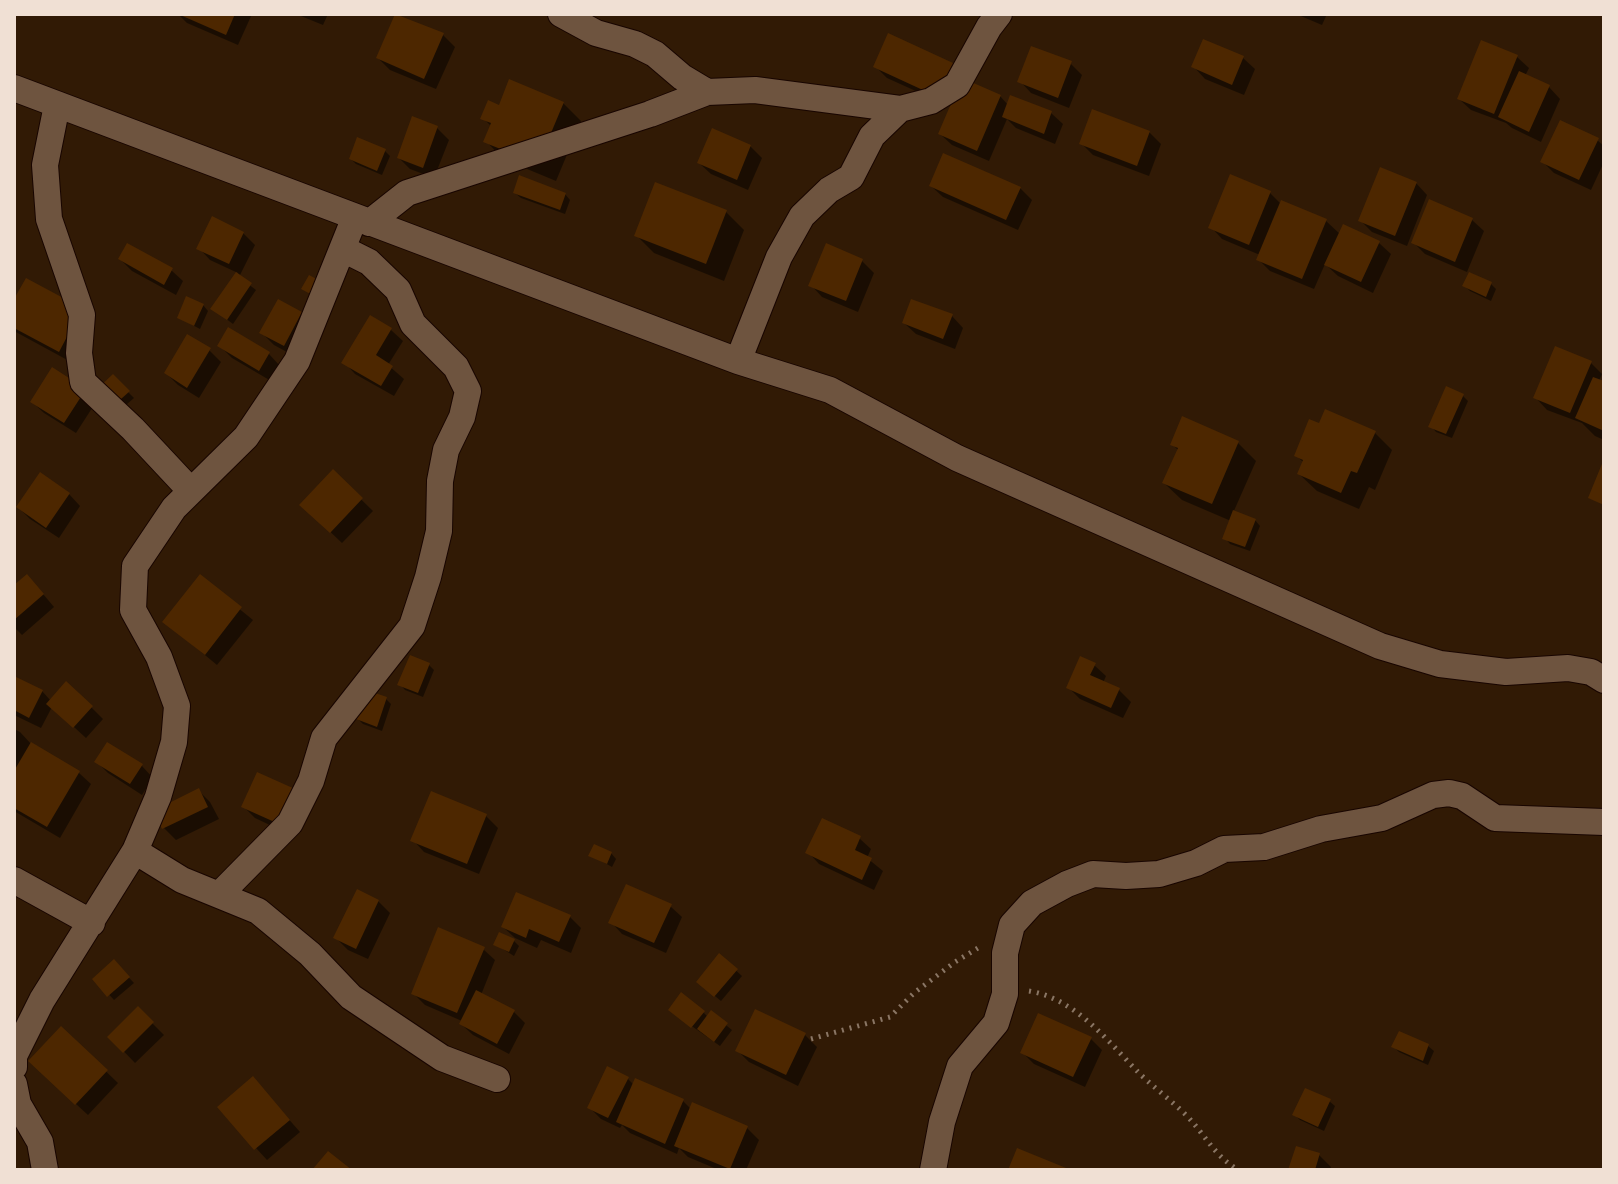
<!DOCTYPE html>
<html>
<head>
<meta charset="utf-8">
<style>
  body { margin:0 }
  #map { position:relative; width:1618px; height:1184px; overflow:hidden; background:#311a05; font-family:"Exo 2",sans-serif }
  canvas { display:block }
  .frame { position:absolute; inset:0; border:16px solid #f0e0d4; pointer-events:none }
</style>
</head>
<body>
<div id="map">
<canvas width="1618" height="1184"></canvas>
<div class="frame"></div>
</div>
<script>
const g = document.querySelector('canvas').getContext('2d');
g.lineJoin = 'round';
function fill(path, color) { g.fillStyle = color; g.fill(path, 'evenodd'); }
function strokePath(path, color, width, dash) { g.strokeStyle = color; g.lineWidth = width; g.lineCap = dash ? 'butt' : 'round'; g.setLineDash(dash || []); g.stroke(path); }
fill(new Path2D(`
  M178,14H252L238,45L187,23Z
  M296,14H328L323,25Z
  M1296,14H1327L1322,25Z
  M443,35L455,47L436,89L390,70L378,58Z
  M1517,57L1529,68L1525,76L1549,87L1560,99L1541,142L1512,128L1506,123L1471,110L1459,99Z
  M1243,58L1255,69L1244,95L1205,79L1194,67Z
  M1070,63L1082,75L1069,108L1031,93L1020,81Z
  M952,65L963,77L962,80L1000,96L1008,105L1051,113L1063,124L1055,144L1016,128L1007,119L989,161L952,145L940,134L951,107L887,78L875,66Z
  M563,103L581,121L556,181L503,159L486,141L492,127L483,118L500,107Z
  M437,128L449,140L434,178L410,169L399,158Z
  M1149,132L1161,144L1149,176L1093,155L1081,143Z
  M1597,140L1604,146V162L1591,190L1554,173L1542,161Z
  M750,146L762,158L748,190L711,174L699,163Z
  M385,151L390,156L382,175L356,164L351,159Z
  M1416,183L1427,195L1407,246L1372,232L1361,221Z
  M931,186L1020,188L1032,200L1018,230L943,197Z
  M515,193L565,194L570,200L565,214L521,198Z
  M1270,193L1281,204L1326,221L1340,234L1344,226L1379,243L1391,254L1373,293L1338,276L1325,264L1314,289L1270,271L1258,259L1260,255L1222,239L1211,227Z
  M726,212L744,230L724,281L654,253L636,235Z
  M1472,220L1484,231L1467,272L1425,254L1413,242Z
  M243,233L255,245L239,277L256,290L233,324L213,309L238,273L210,260L199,248Z
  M827,246L862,261L874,273L858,312L822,297L811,285Z
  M120,259L171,270L183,281L176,295L132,271Z
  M1491,284L1496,289L1491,301L1470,291L1465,286Z
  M14,303L81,310L71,362L14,331Z
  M203,305L208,311L200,329L179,318Z
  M301,313L313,325L296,357L274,345L262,333Z
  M952,316L963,328L955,349L916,334L904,323Z
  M371,318L391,330L403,341L388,365L404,379L394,396L355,374L344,362Z
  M220,346L269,354L280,366L271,381L232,358Z
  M209,350L221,362L199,398L178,385L166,373Z
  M1590,362L1602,374L1599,381L1604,383V440L1595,436L1582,423L1547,410L1536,398Z
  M52,370L96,402L76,433L44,413L32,402Z
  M113,377L134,398L119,411Z
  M1462,395L1468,401L1452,438L1436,432L1431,426Z
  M1320,426L1374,432L1392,450L1375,490L1369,487L1359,509L1317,491L1299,474L1304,463L1296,455Z
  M1238,443L1256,461L1233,513L1255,520L1260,526L1250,551L1230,544L1225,538L1231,521L1182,500L1164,483L1179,451L1172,444Z
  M333,472L373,511L342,543L302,505Z
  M69,494L80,506L59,538L30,519L18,507Z
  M200,577L253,620L217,665L165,622Z
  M14,587L38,588L54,607L22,635L14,627Z
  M429,665L434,670L423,697L405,690L400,684Z
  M1094,665L1106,676L1103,683L1119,690L1131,702L1123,718L1080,699L1068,687Z
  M14,679L42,691L51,701L91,707L103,719L86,738L52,707L41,728L14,715Z
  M386,699L391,704L382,731L363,724L358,719Z
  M14,729L20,732L32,745L79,773L91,784L60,838L14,811Z
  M97,762L142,766L153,778L142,795L108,773Z
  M258,775L291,835L255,818L243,806Z
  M199,791L210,802L219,819L176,840L164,828L156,812Z
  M486,816L498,828L479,874L424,852L413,840Z
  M859,838L871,849L867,858L883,871L874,890L819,864L808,852Z
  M611,853L616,859L612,867L591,855Z
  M378,901L390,913L368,959L348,950L336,938Z
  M670,906L682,917L666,953L622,934L611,922Z
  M569,916L581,928L571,953L541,940L537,948L515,938L503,927Z
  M514,941L519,946L514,956L495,944Z
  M483,949L495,960L481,995L513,1011L525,1023L509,1054L473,1035L461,1024L462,1021L425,1005L413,993Z
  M720,956L742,976L721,1001L704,987Z
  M114,962L134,983L114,1000L95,979Z
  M138,1009L164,1035L135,1063L110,1037Z
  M703,1012L708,1017L711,1013L732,1030L720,1046L676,1015Z
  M756,1012L805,1035L817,1047L798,1086L749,1062L738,1051Z
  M62,1029L118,1083L88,1115L42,1073Z
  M1091,1039L1102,1050L1085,1087L1034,1064L1022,1052Z
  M1428,1046L1434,1051L1428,1065L1399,1052L1394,1047Z
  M627,1078L634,1085L683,1101L692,1110L747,1128L759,1140L746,1170H719L688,1157L679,1148L677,1154L630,1133L622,1125L620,1128L601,1119L590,1108Z
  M264,1091L300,1132L267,1160L256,1148Z
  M1329,1101L1335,1106L1324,1131L1300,1120L1295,1115Z
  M1319,1155L1331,1167L1330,1170H1290Z`), '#0007');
fill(new Path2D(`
  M178,14H235L226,35Z
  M395,14L444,33L424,79L376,58Z
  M888,33L953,63L938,97L873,67Z
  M1203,39L1244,56L1232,85L1191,67Z
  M1481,40L1518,55L1494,114L1457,99Z
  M1031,46L1072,61L1058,98L1017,82Z
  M1519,71L1550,85L1529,132L1498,117Z
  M962,78L1001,95L977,151L938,134Z
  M509,79L564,102L538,164L483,142L491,123L480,119L488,100L499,105Z
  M1010,95L1052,111L1044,134L1002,117Z
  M1092,109L1150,131L1137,166L1079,144Z
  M412,116L438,126L423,168L397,158Z
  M1560,120L1599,138L1579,180L1540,162Z
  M712,128L751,145L737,180L697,163Z
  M357,137L386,149L377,171L349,159Z
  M943,153L1021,187L1006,220L929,186Z
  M1380,167L1417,182L1395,236L1358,221Z
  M1230,174L1271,191L1249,245L1208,228Z
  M519,175L566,193L560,210L513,193Z
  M655,182L727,210L706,264L634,236Z
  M1429,199L1473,218L1455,262L1411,243Z
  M1281,200L1327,219L1302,279L1256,260Z
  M212,216L244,232L229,264L196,249Z
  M1343,224L1380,241L1361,282L1324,265Z
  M127,243L173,268L164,285L118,259Z
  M826,243L863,259L846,301L808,286Z
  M236,272L252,283L227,320L210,309Z
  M1469,272L1492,282L1486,297L1462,286Z
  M309,275L326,284L318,298L301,289Z
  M26,278L82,308L59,352L14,328V299Z
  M186,296L204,304L194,326L177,318Z
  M278,299L302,312L284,346L259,333Z
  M911,299L953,314L943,339L902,323Z
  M370,315L392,328L376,355L393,366L381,386L341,363Z
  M228,327L270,352L259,371L217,346Z
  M187,334L211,348L187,388L164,373Z
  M1555,346L1592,361L1570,413L1533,398Z
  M52,367L86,389L64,423L30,402Z
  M113,374L130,391L112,407L96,390Z
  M1593,377L1604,381V431L1575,418Z
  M1446,386L1464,394L1446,434L1428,427Z
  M1325,409L1376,431L1357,473L1351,471L1341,493L1297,474L1303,460L1294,456L1309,419L1319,423Z
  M1182,416L1239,441L1212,504L1162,483L1178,448L1170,445Z
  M1604,459V505L1588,498Z
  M333,469L363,498L330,533L299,505Z
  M40,472L70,493L46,528L16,507Z
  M1233,510L1256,519L1245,547L1222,539Z
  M27,574L44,594L14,620V585Z
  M200,574L242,607L205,655L162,622Z
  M410,655L430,663L418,693L397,685Z
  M1080,656L1096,663L1090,675L1120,688L1111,708L1066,688Z
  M14,676L43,690L29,718L14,710Z
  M66,681L93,706L73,728L46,704Z
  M366,690L387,697L377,727L356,719Z
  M31,742L80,771L47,827L14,808V771Z
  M107,742L143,764L130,784L94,762Z
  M257,772L295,789L279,824L241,807Z
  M199,788L208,807L162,829L153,811Z
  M431,791L487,814L467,864L410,841Z
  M822,818L861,836L855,850L872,858L862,880L805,853Z
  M594,844L612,852L607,864L588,856Z
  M626,884L672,904L654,943L608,923Z
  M357,889L379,900L356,949L333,938Z
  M516,892L571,915L559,942L529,929L526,938L501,927Z
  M438,927L485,947L457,1013L411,994Z
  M499,932L515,939L509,952L493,945Z
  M719,953L738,969L714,997L696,982Z
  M114,959L130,977L107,997L92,979Z
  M476,990L515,1010L497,1044L459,1024Z
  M681,992L705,1011L691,1028L668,1010Z
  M138,1006L154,1022L123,1053L107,1037Z
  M755,1009L806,1033L786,1075L735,1051Z
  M711,1010L728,1023L714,1042L697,1029Z
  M1038,1013L1092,1037L1073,1077L1020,1053Z
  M61,1026L108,1070L75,1105L28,1061Z
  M1399,1031L1429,1044L1423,1061L1391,1047Z
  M607,1066L629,1077L608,1118L587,1108Z
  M253,1076L290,1120L254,1150L217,1107Z
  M635,1078L684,1099L665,1144L616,1122Z
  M1305,1088L1331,1099L1318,1127L1292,1115Z
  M692,1102L748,1126L730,1169L674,1146Z
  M1296,1146L1320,1153L1315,1170H1288Z
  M1017,1148L1071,1170H1008Z
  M328,1151L352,1170H312Z`), '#4d2700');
const minor = new Path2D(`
  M561,14L596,33L635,44L655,54L682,77L707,92
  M14,88L738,361L830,390L957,458L1380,646L1440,664L1506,672L1568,668L1591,672L1604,680
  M57,105L45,165L49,219L82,315L79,353L83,382L133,429L191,491
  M369,223L407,193L650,114L707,92L755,90L900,109
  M738,361L779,257L802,216L829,190L851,177L872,136L900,109L931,101L957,85L989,27L999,14
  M135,851L182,880L258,911L310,954L351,997L442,1058L497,1079
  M14,880L92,923
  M219,895L290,823L311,781L324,738L412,626L428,577L439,531L440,481L446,450L462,417L468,391L456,367L413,324L398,290L369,262L343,249
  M14,1067V1056L42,1000L135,851L158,797L174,742L177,706L159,657L133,610L135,566L174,508L246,437L297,361L355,217
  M14,1084L18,1104L40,1142L45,1170
  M933,1170L942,1122L960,1066L996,1023L1005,994V953L1012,925L1032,903L1067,884L1093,874L1126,876L1159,874L1196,863L1224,849L1264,847L1321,829L1382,818L1433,795L1449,793L1462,796L1495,818L1604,822`);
strokePath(minor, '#180500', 28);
strokePath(new Path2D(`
  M1029,991C1077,999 1109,1043 1141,1075C1156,1089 1173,1102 1187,1116C1206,1136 1213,1154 1238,1170
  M811,1039L890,1017L914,993L955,962L978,948`), '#8a7665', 5, [2, 6]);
strokePath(minor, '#6e543f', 26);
</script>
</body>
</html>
